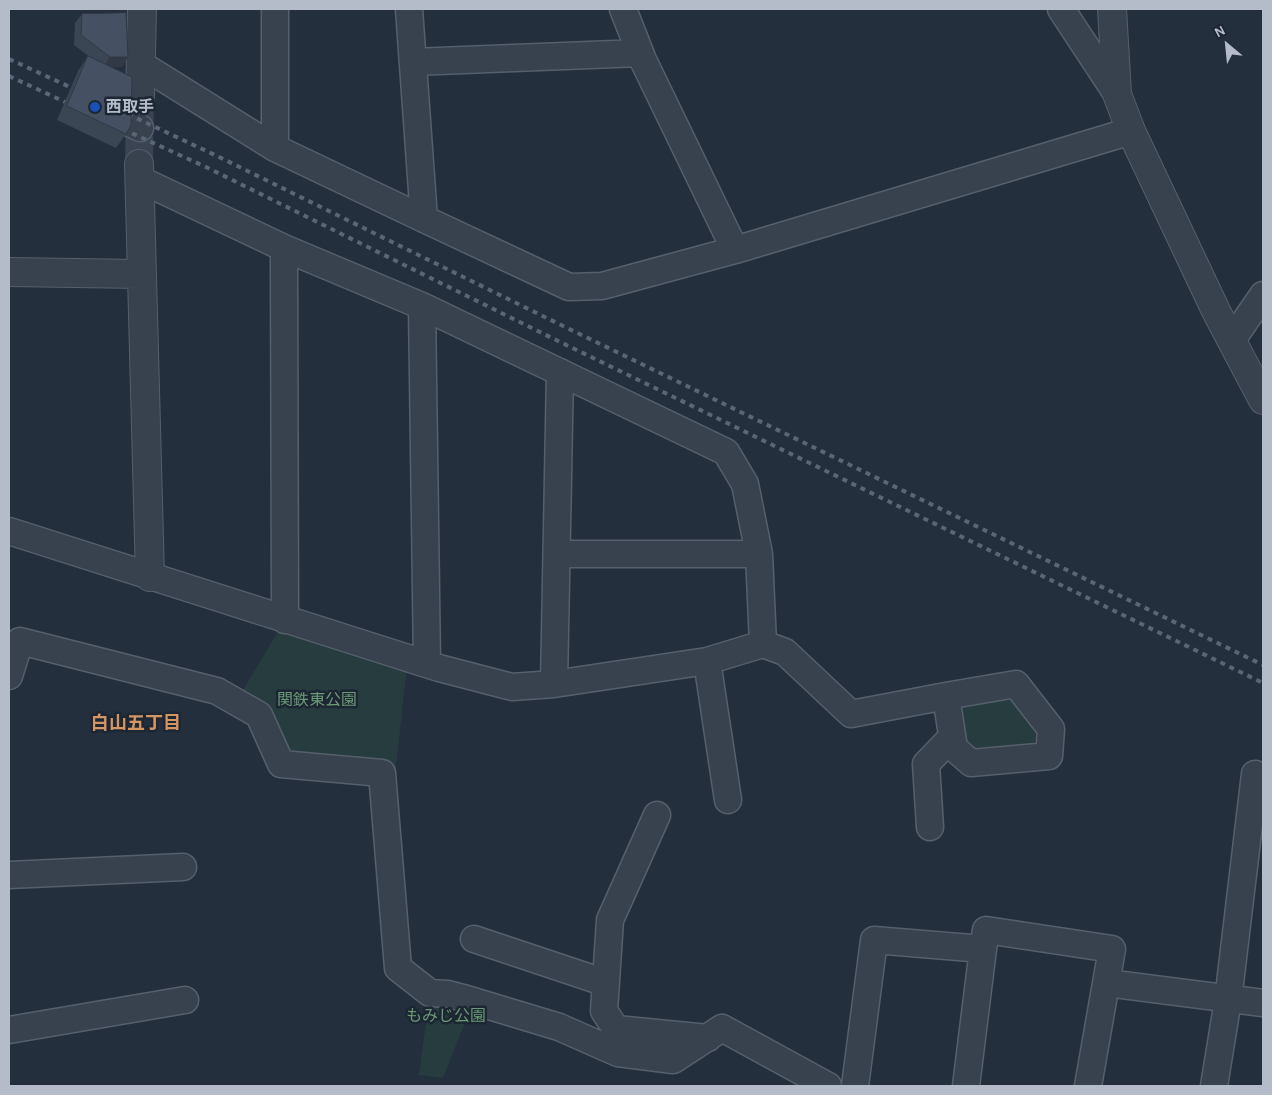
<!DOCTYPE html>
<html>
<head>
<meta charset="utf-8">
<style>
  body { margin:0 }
  #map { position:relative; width:1272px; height:1095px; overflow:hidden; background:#242f3e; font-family:Karla,sans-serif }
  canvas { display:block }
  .frame { position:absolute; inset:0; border:10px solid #b4bcc9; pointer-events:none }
  .north { position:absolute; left:1202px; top:20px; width:50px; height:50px; -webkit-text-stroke:4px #1d2633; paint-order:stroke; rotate:332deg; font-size:14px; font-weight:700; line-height:20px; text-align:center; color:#b4bcc9 }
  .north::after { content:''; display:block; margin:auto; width:18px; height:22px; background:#b4bcc9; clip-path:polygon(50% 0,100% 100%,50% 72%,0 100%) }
</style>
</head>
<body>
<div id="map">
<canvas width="1272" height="1095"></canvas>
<div class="frame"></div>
<div class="north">N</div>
</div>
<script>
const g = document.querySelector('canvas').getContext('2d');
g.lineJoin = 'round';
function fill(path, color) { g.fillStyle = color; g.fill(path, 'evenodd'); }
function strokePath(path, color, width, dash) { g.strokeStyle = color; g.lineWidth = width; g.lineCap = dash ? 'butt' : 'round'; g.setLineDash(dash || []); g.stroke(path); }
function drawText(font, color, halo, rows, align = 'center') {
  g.font = font + ' Karla,"Noto Sans JP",sans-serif'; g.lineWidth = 5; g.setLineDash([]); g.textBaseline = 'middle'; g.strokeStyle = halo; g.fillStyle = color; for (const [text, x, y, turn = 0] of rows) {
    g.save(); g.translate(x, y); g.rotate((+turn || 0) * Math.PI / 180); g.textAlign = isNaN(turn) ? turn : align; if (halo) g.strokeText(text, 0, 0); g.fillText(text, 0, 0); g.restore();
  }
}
fill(new Path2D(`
  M285,620L408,658L393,793L275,756L234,705Z
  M1010,696L1037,730L1034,745L972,748L966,742L959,715L968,703Z
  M430,993L473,1002L443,1078L419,1075Z`), '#263c3f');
strokePath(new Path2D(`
  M139,164L140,96`), '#3a4453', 28, [28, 14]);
const minor = new Path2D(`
  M275,9V148
  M409,9L424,219
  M623,9L643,60L735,250
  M1061,9L1117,94
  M413,62L640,53
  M142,65L275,148L424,219L569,287L602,286L735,250L1131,131
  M121,119L140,128
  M141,180L284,248L422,306L726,452L745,484L759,554L763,644L785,652L851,714L946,696L1016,684L1051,729L1049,756L971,763L954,748L946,696
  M284,248L285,620
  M422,306L427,664
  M1232,340L1263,295
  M9,531L439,668L512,687L554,684L707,661L728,800
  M557,554H759
  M707,661L763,644
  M9,676L20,641L217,691L259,715L281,764L382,773L398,968L430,993L448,994L463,998L559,1027L618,1053L673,1060L722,1028L828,1086
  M554,684L560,372
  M657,815L610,920L604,1011L616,1029L708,1038
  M930,827L926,764L952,737
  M9,875L183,867
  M474,939L606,983
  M1107,983L1263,1003
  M9,1030L185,1000
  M855,1086L874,940L983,949L986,930L1112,949L1088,1086
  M966,1086L983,949
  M1214,1086L1228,1000L1255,774`);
const tertiary = new Path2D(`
  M1112,9L1117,94L1131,131L1216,311L1263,400
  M140,96L142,9
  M139,164L150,577
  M9,272L141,274`);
strokePath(minor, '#565f6c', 29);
strokePath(tertiary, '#565f6c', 30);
strokePath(minor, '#38414e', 26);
strokePath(tertiary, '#38414e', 28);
strokePath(new Path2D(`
  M9,59L85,94
  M9,76L78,108
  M119,110L215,155L561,325L1263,665
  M114,125L208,168L554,339L1263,683`), '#5a6575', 4, [5, 5]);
fill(new Path2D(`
  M82,14L128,57L122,67H110L126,134L116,148L57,120L78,71L88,56L91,58L74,45L75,23Z`), '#3b4654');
fill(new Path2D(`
  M110,57H128L122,67H103Z`), '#303945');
const building = new Path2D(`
  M126,13L128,57H110L81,35L82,14Z
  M88,56L132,77L131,125L126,134L67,106Z`);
fill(building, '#455162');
strokePath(building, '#303945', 1);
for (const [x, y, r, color] of [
  [95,107,6,"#1a4fb4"]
]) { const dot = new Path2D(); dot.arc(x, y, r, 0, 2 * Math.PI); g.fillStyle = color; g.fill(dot); strokePath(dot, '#1d2633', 2); }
drawText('bold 16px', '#b4bcc9', '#1d2633', [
  ["西取手",106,107]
], 'left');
drawText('16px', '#6b9a76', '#1d2633', [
  ["関鉄東公園",317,700],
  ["もみじ公園",446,1016]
]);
drawText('bold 18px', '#d59563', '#1d2633', [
  ["白山五丁目",136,724]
]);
</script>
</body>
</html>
